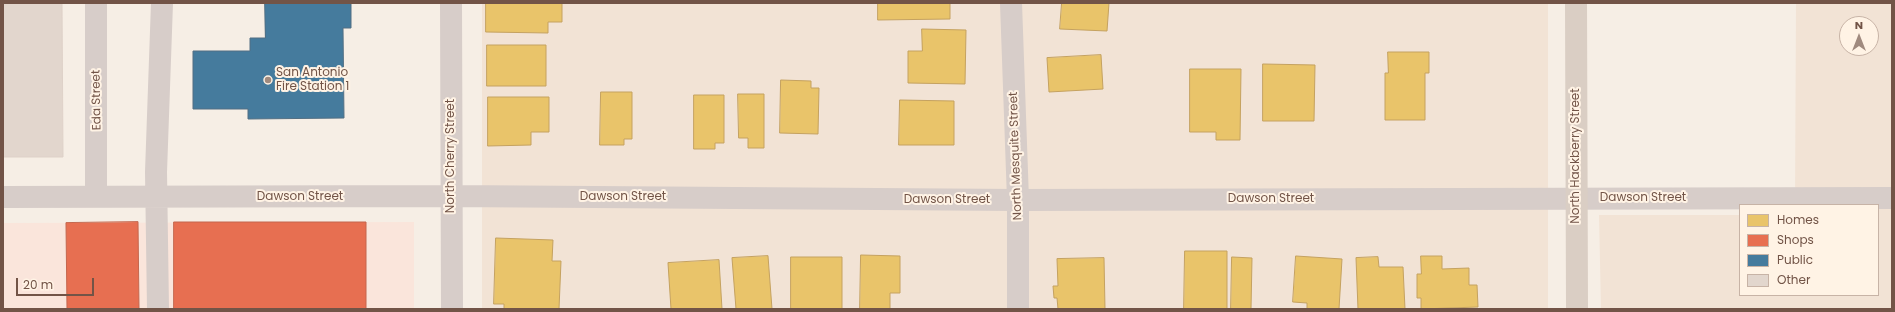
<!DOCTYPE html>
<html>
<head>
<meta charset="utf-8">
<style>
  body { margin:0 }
  #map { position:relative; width:1895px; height:312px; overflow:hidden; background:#f6eee5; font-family:Poppins,sans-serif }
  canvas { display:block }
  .frame { position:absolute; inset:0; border:4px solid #725447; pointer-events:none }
  .legend { position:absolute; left:1739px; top:204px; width:140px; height:92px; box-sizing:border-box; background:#fff3e5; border:1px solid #c7b3a6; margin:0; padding:5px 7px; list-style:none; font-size:12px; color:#725447 }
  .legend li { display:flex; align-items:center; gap:8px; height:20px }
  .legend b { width:20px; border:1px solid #c7b3a6 }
  .north { position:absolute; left:1839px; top:16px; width:40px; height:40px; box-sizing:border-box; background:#fff3e5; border:1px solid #c7b3a6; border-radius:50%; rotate:0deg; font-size:11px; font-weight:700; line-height:16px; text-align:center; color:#725447 }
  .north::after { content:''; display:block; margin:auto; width:14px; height:18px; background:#a08a7e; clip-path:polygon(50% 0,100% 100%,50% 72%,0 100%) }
  .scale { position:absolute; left:16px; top:278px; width:78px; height:18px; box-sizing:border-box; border:2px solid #725447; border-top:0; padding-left:5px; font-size:12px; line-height:14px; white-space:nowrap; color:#725447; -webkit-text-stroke:3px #fff3e5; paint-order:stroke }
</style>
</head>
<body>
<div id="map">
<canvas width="1895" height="312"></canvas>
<div class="frame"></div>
<ul class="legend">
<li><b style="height:11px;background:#e9c46a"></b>Homes</li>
<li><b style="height:11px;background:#e76f51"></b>Shops</li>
<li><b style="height:11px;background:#457b9d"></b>Public</li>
<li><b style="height:11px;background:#e2d6cd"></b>Other</li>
</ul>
<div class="north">N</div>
<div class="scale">20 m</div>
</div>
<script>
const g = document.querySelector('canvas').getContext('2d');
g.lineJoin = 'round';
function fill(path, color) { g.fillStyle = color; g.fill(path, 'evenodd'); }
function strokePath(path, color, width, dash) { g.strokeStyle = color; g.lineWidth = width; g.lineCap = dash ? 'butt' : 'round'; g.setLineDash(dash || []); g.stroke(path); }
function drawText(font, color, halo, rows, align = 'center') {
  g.font = font + ' Poppins,sans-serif'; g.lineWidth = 4; g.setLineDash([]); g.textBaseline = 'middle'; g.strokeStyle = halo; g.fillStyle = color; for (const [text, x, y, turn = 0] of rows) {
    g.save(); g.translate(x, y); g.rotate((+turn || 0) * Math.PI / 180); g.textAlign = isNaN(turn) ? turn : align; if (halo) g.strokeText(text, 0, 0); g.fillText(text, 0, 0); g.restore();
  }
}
fill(new Path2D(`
  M482,3H1548V309H482Z
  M1796,3H1892V309H1601L1599,215H1740V295H1878V205H1795ZM1847,24H1871V48H1847Z`), '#f2e3d5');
fill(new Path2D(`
  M414,222V309H3V223Z`), '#fae5db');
const homes = new Path2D(`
  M486,3H562V22H548V33L486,32Z
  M878,3H950V19L878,20Z
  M1062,3H1109L1107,31L1060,29Z
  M922,29L966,30L965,84L908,83V51H922Z
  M487,45H546V86H487Z
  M1388,52H1429V73H1425V120H1385V73H1388Z
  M1101,55L1103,89L1049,92L1047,58Z
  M1263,64L1315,65L1314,121H1263Z
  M1190,69H1241L1240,140H1216V132H1190Z
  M781,80L811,81V88H819L818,134L780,133Z
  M601,92H632V139H624V145H600Z
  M738,94H764V148H748V138H739Z
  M694,95H724V143H715V149H694Z
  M488,97H549V132H531V145L488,146Z
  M900,100L954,101V145H899Z
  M496,238L553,240L552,261H561L559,309H504V304H494Z
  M1185,251H1227V309H1184Z
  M861,255L900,256V293H890V309H860Z
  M768,256L772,309H736L732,258Z
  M1296,256L1342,259L1339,309H1307V303L1293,302Z
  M1421,256H1442V269L1469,268V285H1477L1478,307L1421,309V298H1417V274H1421Z
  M791,257H842V309H791Z
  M1232,257L1252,258L1251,309H1231Z
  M1378,257L1379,267H1403L1405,309H1358L1356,258Z
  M1104,258L1105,309H1058L1057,298H1054L1053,286H1058L1057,259Z
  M719,260L722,309H671L668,263Z`);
fill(homes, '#e9c46a');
strokePath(homes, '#c5a260', 1);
const shops = new Path2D(`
  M138,222L139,309H67L66,223Z
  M174,222H366V309H174Z`);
fill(shops, '#e76f51');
strokePath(shops, '#c4674e', 1);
const public = new Path2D(`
  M265,3H351V28H343L344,118L248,119V109H193V51H250V38H265Z`);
fill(public, '#457b9d');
strokePath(public, '#526f83', 1);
const building = new Path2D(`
  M3,3H62L63,157H3Z`);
fill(building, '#e2d6cd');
strokePath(building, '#ded1c8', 1);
strokePath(new Path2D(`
  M96,3V197
  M451,3L452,309
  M1011,3L1018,200V309
  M3,197L452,196L1018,200L1892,198
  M158,309L156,172L162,3`), '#d7cdc9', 22);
strokePath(new Path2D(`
  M1576,3L1577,309`), '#dacec4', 22);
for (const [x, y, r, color] of [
  [268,80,4,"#a08a7e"]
]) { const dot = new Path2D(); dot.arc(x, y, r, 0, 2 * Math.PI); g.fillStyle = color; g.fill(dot); strokePath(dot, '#fff3e5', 1.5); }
drawText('12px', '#725447', '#fff3e5', [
  ["San Antonio",276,73],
  ["Fire Station 1",276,87]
], 'left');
drawText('12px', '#725447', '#fff3e5', [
  ["Eda Street",97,100,-91],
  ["North Cherry Street",451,156,-90],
  ["North Mesquite Street",1016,156,-92],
  ["North Hackberry Street",1576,156,-90],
  ["Dawson Street",300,197],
  ["Dawson Street",623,197],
  ["Dawson Street",1643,198],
  ["Dawson Street",1271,199],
  ["Dawson Street",947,200]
]);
</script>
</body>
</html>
